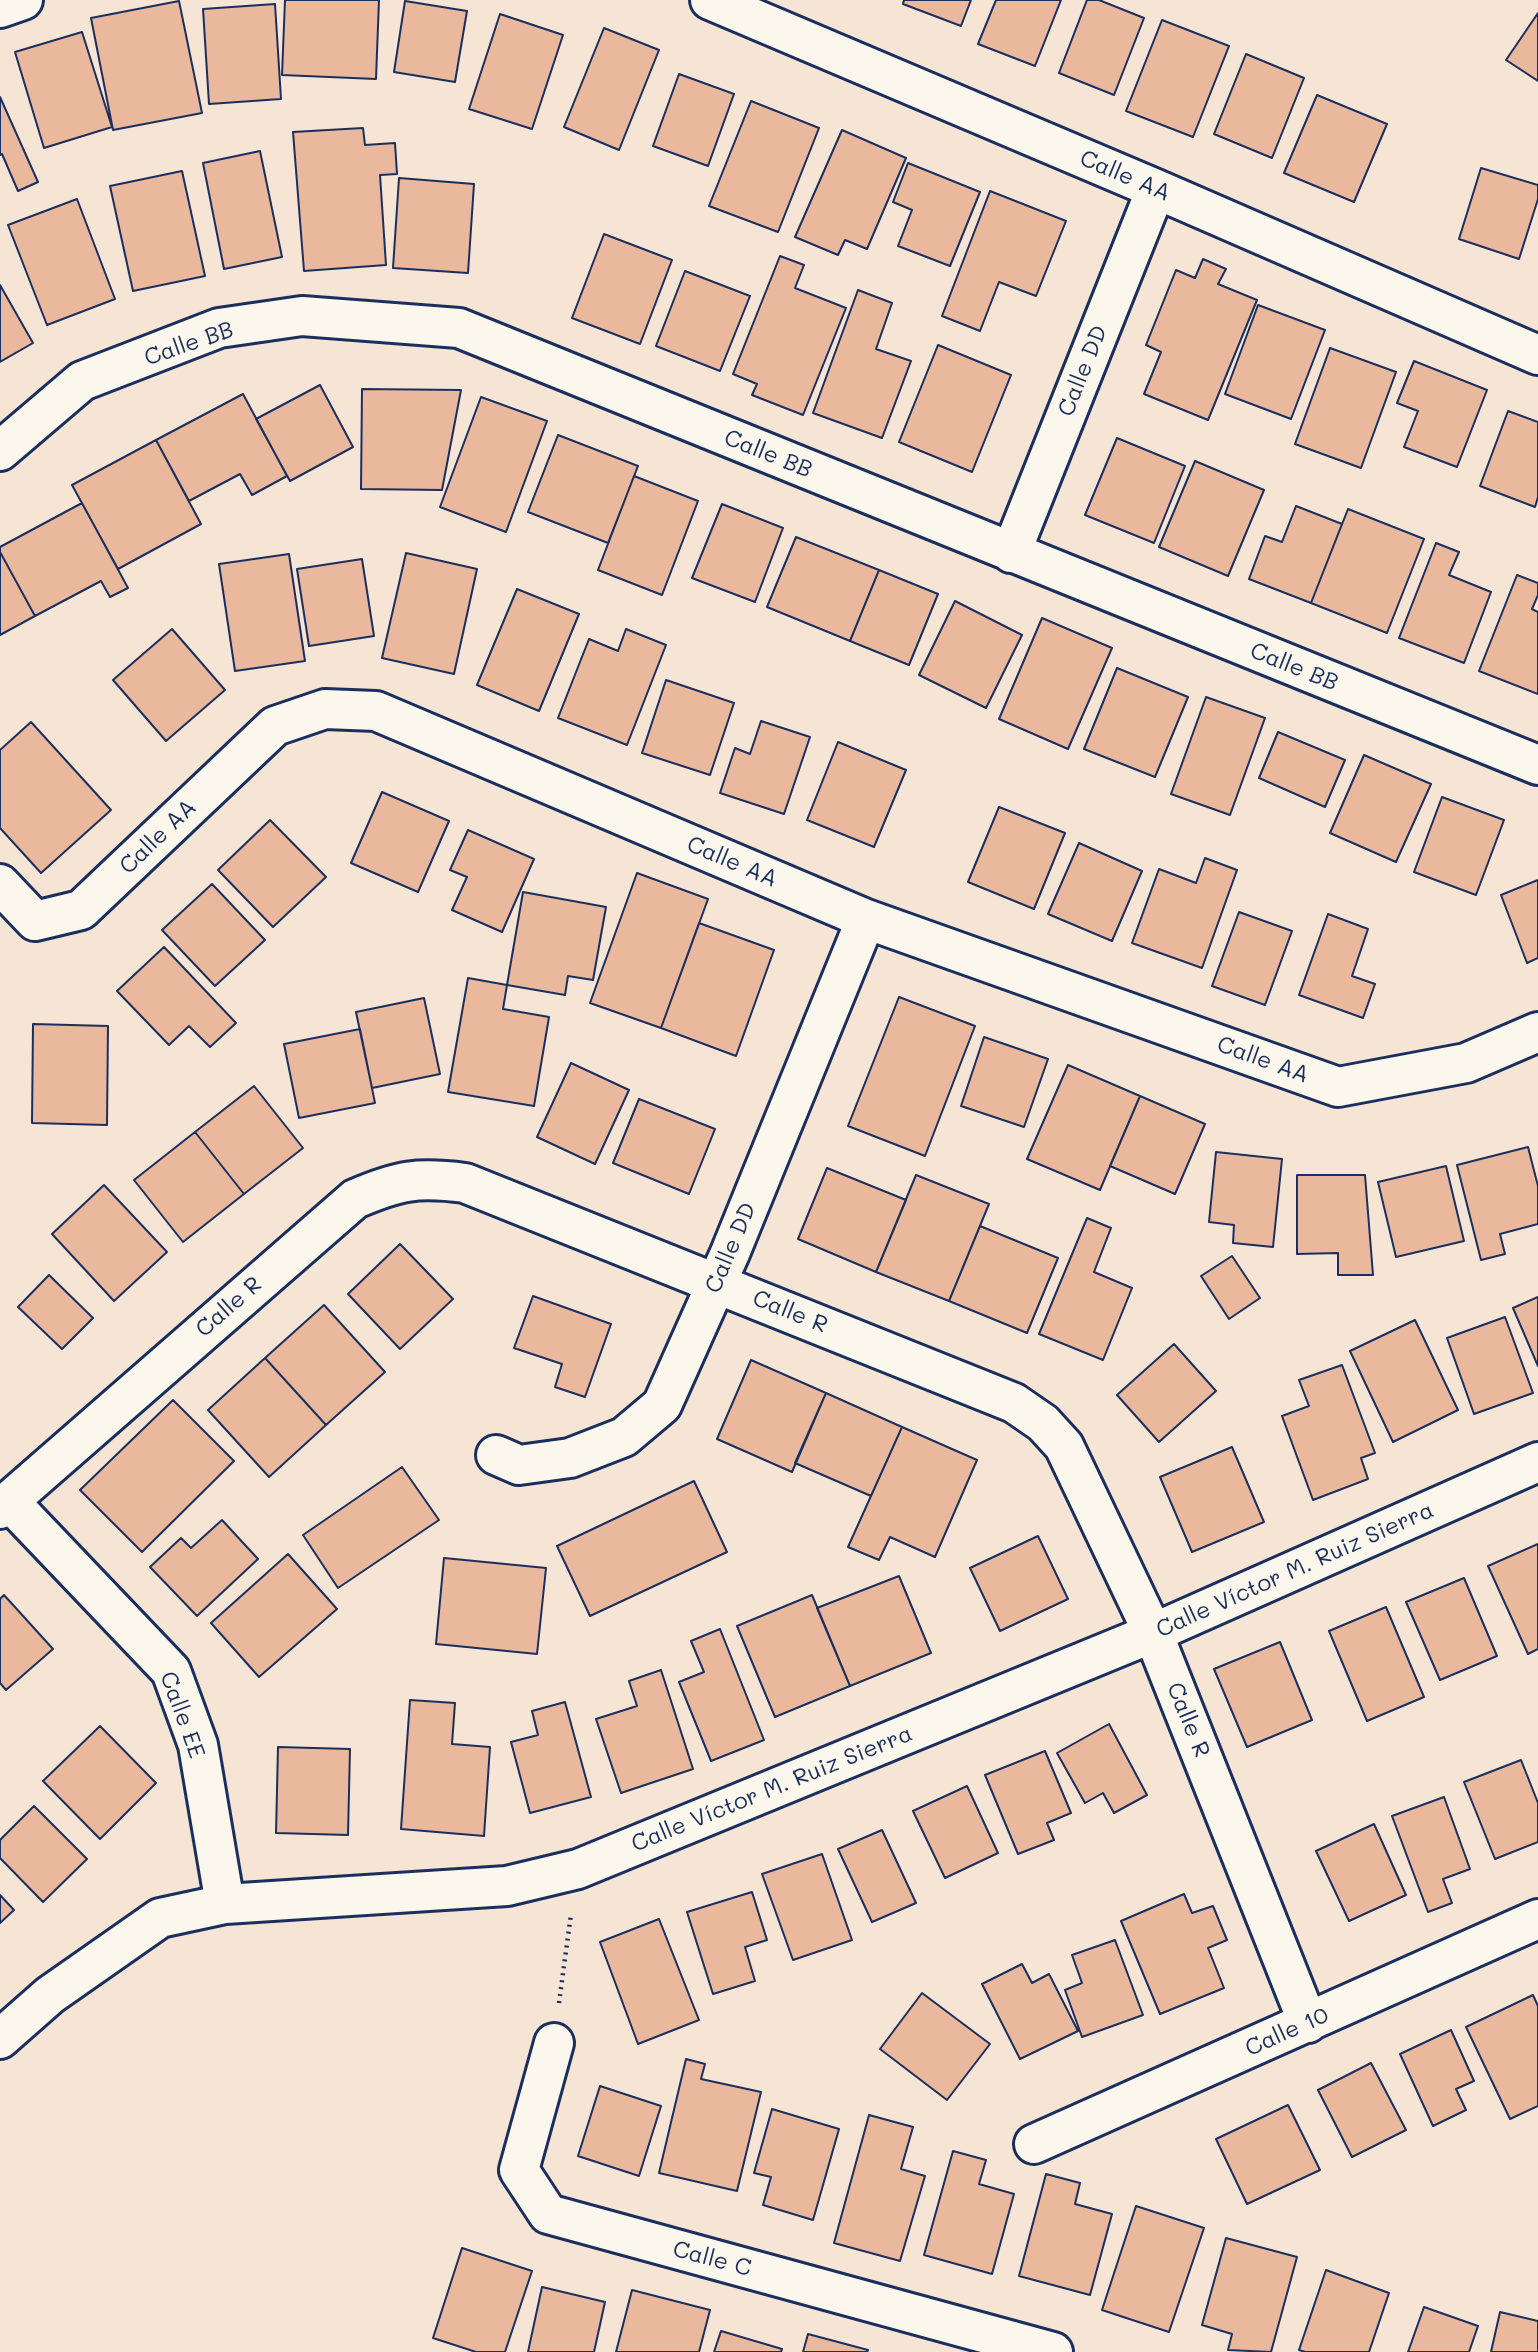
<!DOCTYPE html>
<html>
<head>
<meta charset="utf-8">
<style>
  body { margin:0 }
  canvas { display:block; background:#f6e4d4 }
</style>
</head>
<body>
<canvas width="1538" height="2352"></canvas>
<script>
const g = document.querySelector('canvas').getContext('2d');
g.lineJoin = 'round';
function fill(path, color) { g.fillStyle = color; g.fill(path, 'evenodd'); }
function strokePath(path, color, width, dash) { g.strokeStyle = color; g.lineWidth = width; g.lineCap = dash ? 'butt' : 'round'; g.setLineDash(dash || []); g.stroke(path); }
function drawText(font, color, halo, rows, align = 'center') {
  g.font = font + ' Mali,sans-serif'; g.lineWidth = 7; g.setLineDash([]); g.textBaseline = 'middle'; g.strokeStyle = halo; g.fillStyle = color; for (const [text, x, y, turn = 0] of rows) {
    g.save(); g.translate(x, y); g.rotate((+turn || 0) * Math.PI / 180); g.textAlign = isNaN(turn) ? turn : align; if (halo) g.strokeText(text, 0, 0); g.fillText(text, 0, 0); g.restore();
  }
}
const building = new Path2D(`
  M285,0H379L376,79L282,75Z
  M904,0H971L961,26L903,4Z
  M996,0H1061L1035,66L978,44Z
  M1087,0H1099L1144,18L1114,95L1059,73Z
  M179,1L202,113L113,130L91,18Z
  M405,1L467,11L455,82L394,72Z
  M275,4L281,99L209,104L203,9Z
  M1538,13V81L1506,60Z
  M500,14L563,35L532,129L469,109Z
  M1162,20L1229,46L1193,137L1126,111Z
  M604,28L659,50L619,150L564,127Z
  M82,32L112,127L44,148L15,52Z
  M1246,54L1304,78L1272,158L1214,134Z
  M679,74L734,94L708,166L653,146Z
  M1317,95L1387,124L1354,202L1284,173Z
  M0,97L38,182L18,191L2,154L0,155Z
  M751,101L819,128L778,232L709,206Z
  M363,128L365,145L395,143L397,174L380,175L386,265L304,271L293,132Z
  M842,130L906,158L867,249L845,240L838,255L795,237Z
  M260,151L282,257L224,269L203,163Z
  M908,163L980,192L950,266L898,246L912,210L893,202Z
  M1481,168L1538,185V199L1519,259L1459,239Z
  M182,171L205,276L133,291L110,186Z
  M399,178L474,184L468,273L393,268Z
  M990,191L1066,221L1036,296L999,282L980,331L942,316Z
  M77,199L115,299L47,325L8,225Z
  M604,234L672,260L640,344L572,318Z
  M780,256L804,265L795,288L846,308L803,415L752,395L757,384L733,374Z
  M1203,259L1226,269L1218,284L1257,300L1208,420L1144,394L1161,352L1146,345L1176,270L1195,278Z
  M685,271L750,296L720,371L656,346Z
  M0,285L33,343L0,362Z
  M858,290L892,303L876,349L911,361L882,438L813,413Z
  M1258,305L1325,330L1291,419L1225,394Z
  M938,345L1011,375L972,472L899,442Z
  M1330,348L1396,372L1361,468L1295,444Z
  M1414,361L1487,390L1457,467L1404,447L1418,411L1397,403Z
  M320,385L353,447L290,481L256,419Z
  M362,389L461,390L442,490L361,489Z
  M243,394L287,476L252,495L240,474L189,501L156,440Z
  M481,397L547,421L506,532L440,507Z
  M1508,411L1538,422V497L1535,507L1480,486Z
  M558,435L638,466L608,543L528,512Z
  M1117,438L1185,466L1154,543L1085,515Z
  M156,440L201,524L118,569L72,485Z
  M1195,461L1264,490L1228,576L1159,547Z
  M634,476L698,501L662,595L598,570Z
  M82,503L128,588L110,597L101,581L35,616L0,552V547Z
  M722,504L783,528L755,602L692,578Z
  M1296,506L1342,524L1311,603L1249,579L1265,536L1282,542Z
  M1348,509L1424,539L1387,633L1311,603Z
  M796,537L879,570L850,641L767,607Z
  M1436,543L1459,552L1449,575L1491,592L1464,663L1399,638Z
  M0,552L35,616L0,635Z
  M406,553L477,569L454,674L382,658Z
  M289,554L305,661L235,671L219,564Z
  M362,559L374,636L309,646L297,569Z
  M879,570L938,594L909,665L850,641Z
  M1517,575L1538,583V595L1532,609L1538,612V694L1479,671Z
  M517,589L579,614L539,711L477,685Z
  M955,601L1022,635L986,708L919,675Z
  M1042,618L1112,648L1068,749L999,719Z
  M172,629L225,690L166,741L113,680Z
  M626,629L666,645L627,745L558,718L589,639L618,651Z
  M1117,668L1188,697L1155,777L1084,749Z
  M666,680L734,703L710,775L642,753Z
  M1206,697L1265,718L1230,815L1171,794Z
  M761,721L810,737L784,814L720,793L735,748L750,754Z
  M31,722L111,810L41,873L0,828V750Z
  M1278,732L1345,760L1325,807L1259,778Z
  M838,742L906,770L874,847L807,820Z
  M1364,755L1431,784L1396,862L1330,833Z
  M382,792L449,821L418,892L351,863Z
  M1442,797L1504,820L1476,895L1414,872Z
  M999,807L1065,833L1034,909L968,882Z
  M270,820L326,877L273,927L218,870Z
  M468,830L534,859L502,932L452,910L467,877L450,870Z
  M1079,843L1142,871L1112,941L1048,914Z
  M1205,858L1237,870L1202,968L1132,943L1159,869L1196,883Z
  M637,873L708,899L661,1028L590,1003Z
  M1538,880V958L1527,963L1501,895Z
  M212,884L265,940L215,986L162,930Z
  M523,892L606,907L593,980L568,976L565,995L507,985Z
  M1239,912L1292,931L1265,1005L1212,986Z
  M1328,914L1368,929L1352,976L1375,984L1363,1018L1299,995Z
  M699,923L774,950L736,1056L661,1028Z
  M164,947L236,1023L210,1047L189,1026L169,1045L117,991Z
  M468,978L507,985L503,1009L549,1017L534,1106L448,1092Z
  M899,997L975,1026L925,1156L848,1126Z
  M424,998L440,1074L372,1088L356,1012Z
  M33,1024L108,1026L107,1125L32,1123Z
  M360,1029L375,1103L299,1118L284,1044Z
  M984,1037L1048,1059L1024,1127L961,1106Z
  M571,1063L629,1090L595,1164L537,1137Z
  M1068,1065L1140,1096L1100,1190L1027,1159Z
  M254,1086L303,1148L244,1194L195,1132Z
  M1140,1096L1205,1124L1175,1194L1110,1166Z
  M639,1099L715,1129L689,1194L613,1163Z
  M195,1132L244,1194L183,1242L134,1180Z
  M1528,1147L1538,1186V1224L1500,1234L1505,1254L1481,1260L1457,1165Z
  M1216,1152L1282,1159L1273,1247L1233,1243L1234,1225L1209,1222Z
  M1446,1166L1464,1241L1396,1257L1378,1182Z
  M827,1168L906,1200L876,1272L798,1239Z
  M916,1175L989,1204L949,1301L876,1272Z
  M1297,1175H1365L1373,1275H1338V1253L1297,1254Z
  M104,1185L167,1252L114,1301L52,1234Z
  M1087,1218L1111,1228L1094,1272L1132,1288L1103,1360L1039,1334Z
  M980,1226L1058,1258L1027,1333L949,1301Z
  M400,1244L453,1299L400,1349L348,1294Z
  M1232,1256L1260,1298L1229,1319L1201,1276Z
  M49,1275L93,1318L62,1349L18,1307Z
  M533,1296L611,1324L585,1397L555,1387L562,1364L514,1348Z
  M1538,1297V1366L1513,1308Z
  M324,1305L385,1372L326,1425L265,1358Z
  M1505,1317L1533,1393L1474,1414L1447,1338Z
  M1415,1320L1458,1410L1393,1442L1350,1351Z
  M1174,1344L1216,1391L1159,1442L1117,1395Z
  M265,1358L326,1425L269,1477L208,1410Z
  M751,1360L826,1393L792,1472L717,1439Z
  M1342,1365L1375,1453L1361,1458L1368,1479L1313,1500L1282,1416L1309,1406L1299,1380Z
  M826,1393L902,1427L871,1496L795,1463Z
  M173,1400L234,1461L142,1552L80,1490Z
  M902,1427L977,1460L935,1557L890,1537L879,1560L848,1547Z
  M1232,1447L1264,1522L1192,1552L1160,1477Z
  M402,1467L439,1520L338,1588L303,1535Z
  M694,1481L727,1552L590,1616L557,1546Z
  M222,1520L258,1559L197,1616L150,1567L181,1538L191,1548Z
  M1038,1536L1068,1599L1000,1631L970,1568Z
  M1538,1544V1649L1528,1654L1488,1566Z
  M288,1554L337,1609L259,1677L211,1623Z
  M444,1558L546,1568L537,1654L436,1644Z
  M899,1576L931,1653L850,1686L817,1608Z
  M1464,1578L1497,1656L1440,1680L1406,1602Z
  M4,1595L53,1649L6,1690L0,1683V1599Z
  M812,1595L850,1686L775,1717L737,1626Z
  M1386,1607L1424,1697L1367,1721L1329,1631Z
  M720,1629L764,1740L711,1761L679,1682L704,1672L691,1641Z
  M1280,1642L1312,1720L1247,1747L1214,1669Z
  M661,1670L693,1769L621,1793L596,1719L637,1706L629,1681Z
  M410,1700L455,1703L452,1744L490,1747L484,1836L401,1829Z
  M565,1702L591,1797L530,1813L511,1742L538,1735L532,1711Z
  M1109,1724L1147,1795L1114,1813L1103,1793L1085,1803L1057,1753Z
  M100,1726L156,1783L100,1839L43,1781Z
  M278,1747L350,1749L348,1835L276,1833Z
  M1045,1751L1071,1813L1047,1823L1054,1840L1018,1854L985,1775Z
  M1521,1760L1538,1803V1842L1495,1859L1464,1782Z
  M967,1786L998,1853L945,1878L913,1811Z
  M1444,1797L1470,1869L1443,1879L1452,1903L1428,1912L1392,1816Z
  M34,1806L87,1859L43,1902L0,1858V1840Z
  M1374,1824L1406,1895L1349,1921L1316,1851Z
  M882,1830L916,1903L872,1922L838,1849Z
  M822,1854L852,1940L793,1960L762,1874Z
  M752,1892L767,1940L745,1947L755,1981L713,1994L687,1912Z
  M1184,1894L1192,1913L1213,1906L1227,1940L1208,1948L1224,1988L1160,2014L1121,1921Z
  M0,1895L14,1910L0,1923Z
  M659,1919L699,2020L638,2044L600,1942Z
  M1115,1940L1143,2015L1082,2037L1065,1990L1082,1983L1072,1955Z
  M1022,1964L1032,1983L1049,1974L1078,2031L1020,2059L982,1984Z
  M922,1993L990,2044L947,2100L880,2049Z
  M1533,1995L1538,2006V2106L1510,2119L1466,2027Z
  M1451,2030L1474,2081L1456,2089L1466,2110L1433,2126L1400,2054Z
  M686,2059L705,2064L701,2079L761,2092L737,2191L659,2173Z
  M1371,2063L1406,2130L1352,2157L1318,2090Z
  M600,2086L661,2106L639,2176L578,2156Z
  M1288,2105L1320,2170L1247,2204L1216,2139Z
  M772,2109L839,2129L813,2220L763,2205L771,2177L754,2173Z
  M869,2115L913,2127L901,2169L925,2176L900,2261L834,2243Z
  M953,2151L986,2160L979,2184L1014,2194L992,2274L924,2255Z
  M1046,2174L1080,2183L1075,2204L1112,2214L1090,2295L1019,2276Z
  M1136,2206L1204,2228L1169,2332L1102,2310Z
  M1226,2238L1297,2257L1271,2352L1228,2350L1232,2334L1202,2325Z
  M462,2248L532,2271L505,2352H476L433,2338Z
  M1326,2270L1389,2293L1369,2352H1305L1299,2350Z
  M542,2287L605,2302L594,2352H528Z
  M632,2290L710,2310L699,2352H616Z
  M1424,2307L1478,2326L1469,2352H1408Z
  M1500,2312L1538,2321V2352H1491Z
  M721,2331L782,2349L781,2352H714Z
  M808,2334L868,2350L867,2352H803Z`);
fill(building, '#eab89c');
strokePath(building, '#1b2f5e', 2);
const street = new Path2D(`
  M710,0L1156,189L1538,355
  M0,8L23,0
  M0,451L82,381L219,328L302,316L459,328L1538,765
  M1011,553L1156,189
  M0,884L35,921L81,910L275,726L325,709L376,711L866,919L1338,1087L1466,1063L1538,1032
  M496,1455L519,1465L570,1458L624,1437L662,1405L730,1253L866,919
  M9,1501L171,1671L198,1745L225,1904
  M0,1509L355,1199C399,1180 418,1177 465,1183L1014,1403L1043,1423L1064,1446L1153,1633L1308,2023
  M0,2039L50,1995L160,1918L225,1904L507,1886L578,1869L1153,1633L1538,1462
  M554,2043L519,2170L548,2214L1053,2352
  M1034,2144L1538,1919`);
strokePath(street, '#1b2f5e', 44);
strokePath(new Path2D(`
  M559,2003L571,1914`), '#1b2f5e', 4.5, [2, 5]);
strokePath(street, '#fbf7ec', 38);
drawText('23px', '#1b2f5e', '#fbf7ec', [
  ["Calle AA",1125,176,23],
  ["Calle BB",189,344,-19],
  ["Calle DD",1083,371,-68],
  ["Calle BB",768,454,22],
  ["Calle BB",1294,667,22],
  ["Calle AA",158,837,-44],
  ["Calle AA",732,862,23],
  ["Calle AA",1263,1060,20],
  ["Calle DD",731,1248,-67],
  ["Calle R",229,1307,-41],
  ["Calle R",790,1312,22],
  ["Calle Víctor M. Ruiz Sierra",1295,1570,-24],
  ["Calle EE",182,1715,70],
  ["Calle R",1188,1720,68],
  ["Calle Víctor M. Ruiz Sierra",772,1789,-22],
  ["Calle 10",1287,2032,-24],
  ["Calle C",712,2259,15]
]);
</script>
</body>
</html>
